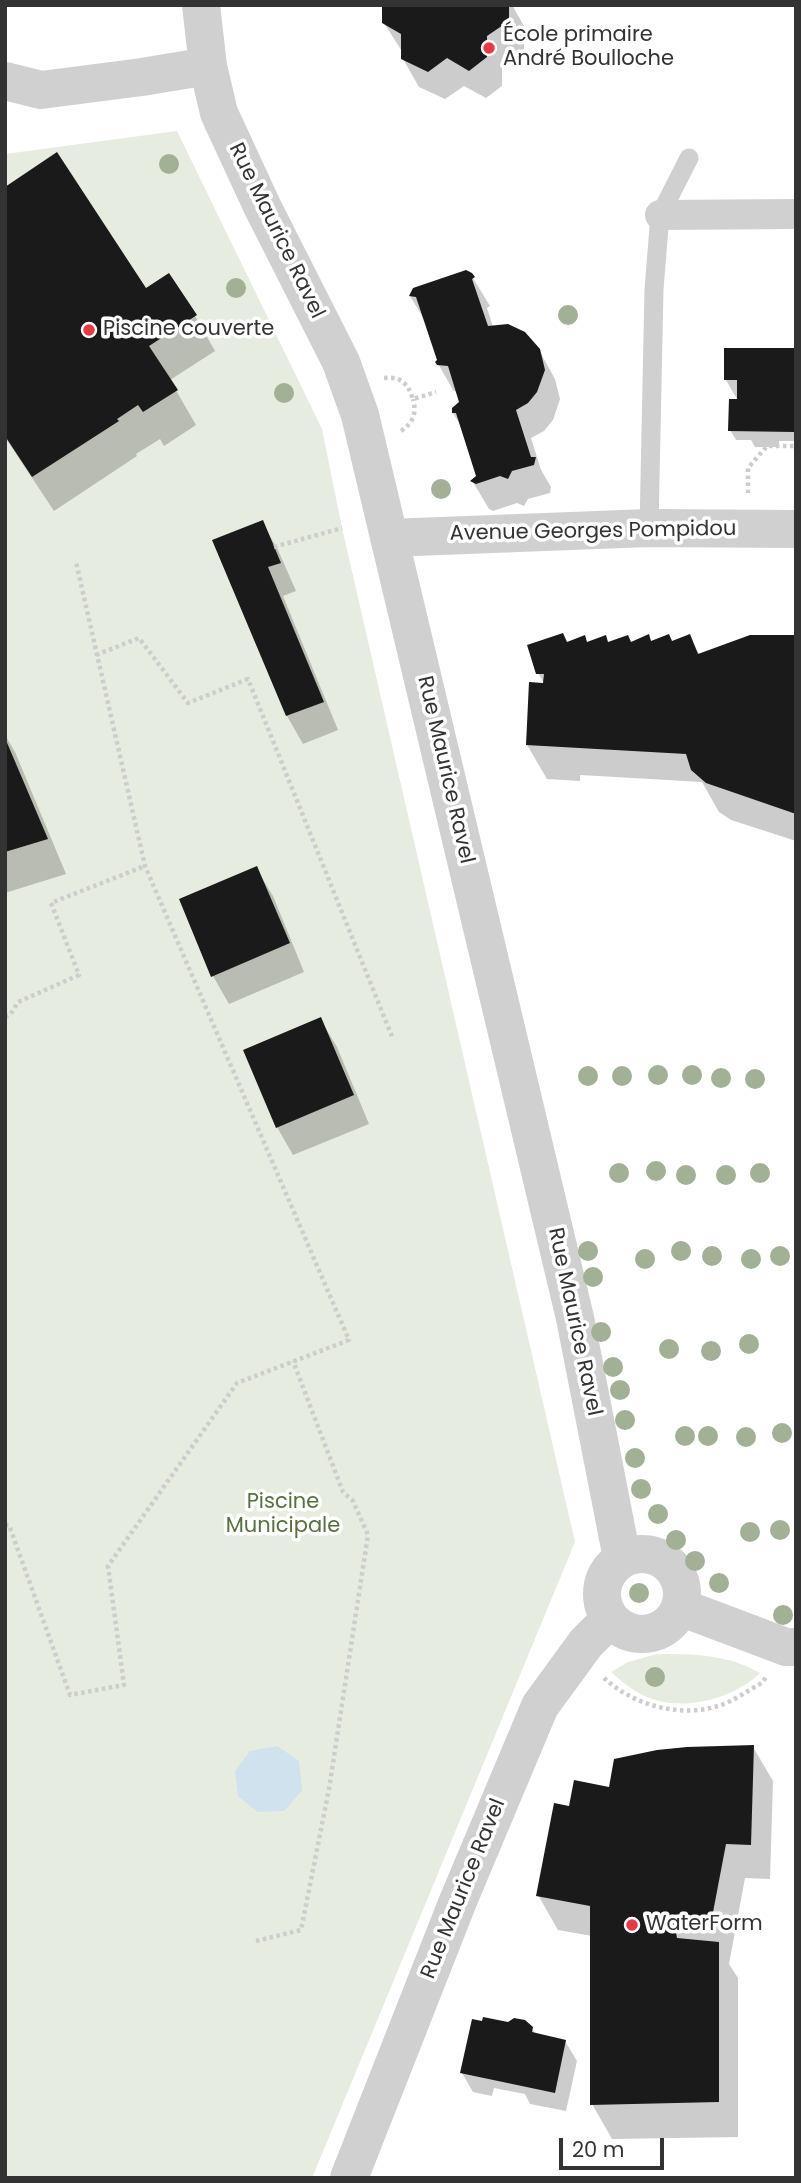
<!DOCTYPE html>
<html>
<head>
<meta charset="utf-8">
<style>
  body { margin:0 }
  #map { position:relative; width:801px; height:2183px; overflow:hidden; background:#fff; font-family:Poppins,sans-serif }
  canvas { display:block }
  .frame { position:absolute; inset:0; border:7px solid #333; pointer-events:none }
  .scale { position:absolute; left:559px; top:2138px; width:105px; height:32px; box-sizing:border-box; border:4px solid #333; border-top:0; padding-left:9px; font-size:21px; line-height:24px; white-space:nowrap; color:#333; -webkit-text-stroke:5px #fff; paint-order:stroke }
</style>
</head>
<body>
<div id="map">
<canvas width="801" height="2183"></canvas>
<div class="frame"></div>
<div class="scale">20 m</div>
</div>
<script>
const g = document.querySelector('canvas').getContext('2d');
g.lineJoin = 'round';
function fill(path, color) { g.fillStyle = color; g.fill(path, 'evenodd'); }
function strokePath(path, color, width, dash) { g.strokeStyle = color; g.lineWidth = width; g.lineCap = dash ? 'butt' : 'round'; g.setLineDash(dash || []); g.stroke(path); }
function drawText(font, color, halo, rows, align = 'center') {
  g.font = font + ' Poppins,sans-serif'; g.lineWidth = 7; g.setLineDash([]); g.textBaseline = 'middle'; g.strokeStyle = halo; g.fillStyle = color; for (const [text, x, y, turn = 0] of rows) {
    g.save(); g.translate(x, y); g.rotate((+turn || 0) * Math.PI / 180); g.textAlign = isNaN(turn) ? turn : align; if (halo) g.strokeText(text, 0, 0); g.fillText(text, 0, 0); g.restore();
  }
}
fill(new Path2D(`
  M177,131L322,429L342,528L575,1542L312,2178H5V154Z
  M657,1654C694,1654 727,1654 760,1673C734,1698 688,1711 652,1699C637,1694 623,1683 611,1672L628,1662Z`), '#e6ecdf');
fill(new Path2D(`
  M277,1746L299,1761L302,1790L284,1811L258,1812L238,1796L235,1771L250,1751Z`), '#cfe2ee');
fill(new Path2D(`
  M384,5H512L524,26V49L502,64V86L486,98L464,86L445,99L419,87L403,59V53L384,23Z
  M5,189L146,291L195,316L215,351L170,380L196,425L164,446L160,439L136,454L137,456L54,511L5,437Z
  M473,278L490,306L487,308L493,327L539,350L555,379L560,399L553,420L544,431L531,438L541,470L551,487L550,493L528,499L524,506L517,503L493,511L489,509L473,482L478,477L462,428L453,413L461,402L458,393L453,390L437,362L439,361L427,324L410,296Z
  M793,349L796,354V441H779V447H755L751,440H736L730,430L738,401L726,380Z
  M262,522L278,550L296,591L283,596L338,730L303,744L287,716L215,541Z
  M689,636L700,655L796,637V841L731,820L719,812L702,782L580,775V781L547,779L527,745L545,685L538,673L567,644L673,643Z
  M5,735L15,752L66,874L5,893Z
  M256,868L273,896L304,972L229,1004L213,976L181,900Z
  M320,1019L337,1047L369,1124L293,1155L277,1127Z
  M753,1747L773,1781L770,1879L745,1878L729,1964L738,1978V2137L612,2139L592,2104V1936L558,1930L538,1895L571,1808L610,1789Z
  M532,2028L536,2035L565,2041L577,2061L566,2111L530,2104L525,2094L494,2088L492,2096L473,2092L462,2073Z`), '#0003');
fill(new Path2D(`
  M382,5H509V21L487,36V57L469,71L447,58L428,72L401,59V34L382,23Z
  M57,152L146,288L169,273L197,315L149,346L178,390L143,412L138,405L117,419L119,421L32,477L5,436V187Z
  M466,270L472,273L475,277L472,279L488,326L508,324L525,332L540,349L545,370L537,392L528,403L516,410L531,457H536L534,465L512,471L508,479L500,476L476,484L470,481L476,476L456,413H452V408L459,402L448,366L437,365L435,362L437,360L416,297L409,296L413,288Z
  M724,348H794L796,365L794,432L728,431L729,399H737V380H724Z
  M263,520L281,563L268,567L324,702L286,716L212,540Z
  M563,633L567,642L585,635L587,642L606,635L608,642L628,635L631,642L649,634L651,641L669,634L672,641L690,634L698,654L750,635H796V814L706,783L691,770L686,754L526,745L529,682L543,683L544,674H536L527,645Z
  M5,738L48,839L5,852Z
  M257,866L290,943L211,977L179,899Z
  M321,1017L354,1095L276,1128L243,1050Z
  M754,1745L751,1845L726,1844L710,1928L674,1922L677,1938L719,1942V2102L590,2105V1906L536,1896L554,1803L569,1806L574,1780L609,1787L614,1759L657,1750L687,1747Z
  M483,2017L508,2022L514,2018L525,2020L533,2027L532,2032L566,2040L555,2093L460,2073L472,2019L482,2021Z`), '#1a1a1a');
strokePath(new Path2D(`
  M384,378C401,376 408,384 413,399L436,392
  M401,431C413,423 417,413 413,399
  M748,493V468L767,446H796
  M274,547L342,528
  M96,655L139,638L188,703L248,679L393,1039
  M5,1017L10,1015L18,1002L79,975L51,903L145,866
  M5,1525H9L70,1695L124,1685L108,1566L237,1383L349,1340L145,866L76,562
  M604,1678C633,1705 679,1718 718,1706C733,1702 748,1690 762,1683L766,1677
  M256,1941L301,1930L329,1789L368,1535L353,1501L343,1492L293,1361`), '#cdcdcd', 4.5, [3.5, 3.5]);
strokePath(new Path2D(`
  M649,528L654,289L660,215L689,158`), '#d0d0d0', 19);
strokePath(new Path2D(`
  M660,215L796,214`), '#d0d0d0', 30);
strokePath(new Path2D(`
  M201,5L208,66L219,113L262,206L341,362L360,415L575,1318L622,1558
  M5,81L41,90L142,77L208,66
  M389,538L649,528L796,529
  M602 1594a40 40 0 1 1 80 0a40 40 0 1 1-80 0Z
  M680,1607L786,1647H796
  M349,2178L458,1901L540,1706L586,1643L610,1619`), '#d0d0d0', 38);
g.fillStyle = '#a2b095';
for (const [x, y] of [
  [169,164],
  [236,288],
  [568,315],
  [284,393],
  [441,489],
  [658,1075],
  [692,1075],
  [588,1076],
  [622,1076],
  [721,1078],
  [755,1079],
  [656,1171],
  [619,1173],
  [760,1173],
  [686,1175],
  [726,1175],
  [588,1251],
  [681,1251],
  [712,1256],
  [780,1256],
  [645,1259],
  [751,1259],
  [593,1277],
  [601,1332],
  [749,1344],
  [669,1349],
  [711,1351],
  [613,1367],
  [620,1390],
  [625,1420],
  [782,1433],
  [685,1436],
  [708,1436],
  [746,1437],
  [635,1458],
  [641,1489],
  [658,1514],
  [780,1530],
  [750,1532],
  [676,1540],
  [695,1561],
  [719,1583],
  [639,1593],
  [783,1615],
  [655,1677]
]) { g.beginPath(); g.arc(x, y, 10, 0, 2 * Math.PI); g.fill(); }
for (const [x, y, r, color] of [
  [489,48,7,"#e63946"],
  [89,330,7,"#e63946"],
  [632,1925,7,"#e63946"]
]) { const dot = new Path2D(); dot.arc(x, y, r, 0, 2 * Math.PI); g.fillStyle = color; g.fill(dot); strokePath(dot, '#fff', 2.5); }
drawText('21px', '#333', '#fff', [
  ["École primaire",503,36],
  ["André Boulloche",503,60],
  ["Piscine couverte",103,330],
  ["WaterForm",646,1925]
], 'left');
drawText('21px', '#333', '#fff', [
  ["Rue Maurice Ravel",276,231,64],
  ["Avenue Georges Pompidou",593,532,-1],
  ["Rue Maurice Ravel",445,770,77],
  ["Rue Maurice Ravel",574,1322,78],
  ["Rue Maurice Ravel",464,1889,-68]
]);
drawText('21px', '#56703f', '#fff', [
  ["Piscine",283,1503],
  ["Municipale",283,1527]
]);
</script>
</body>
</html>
